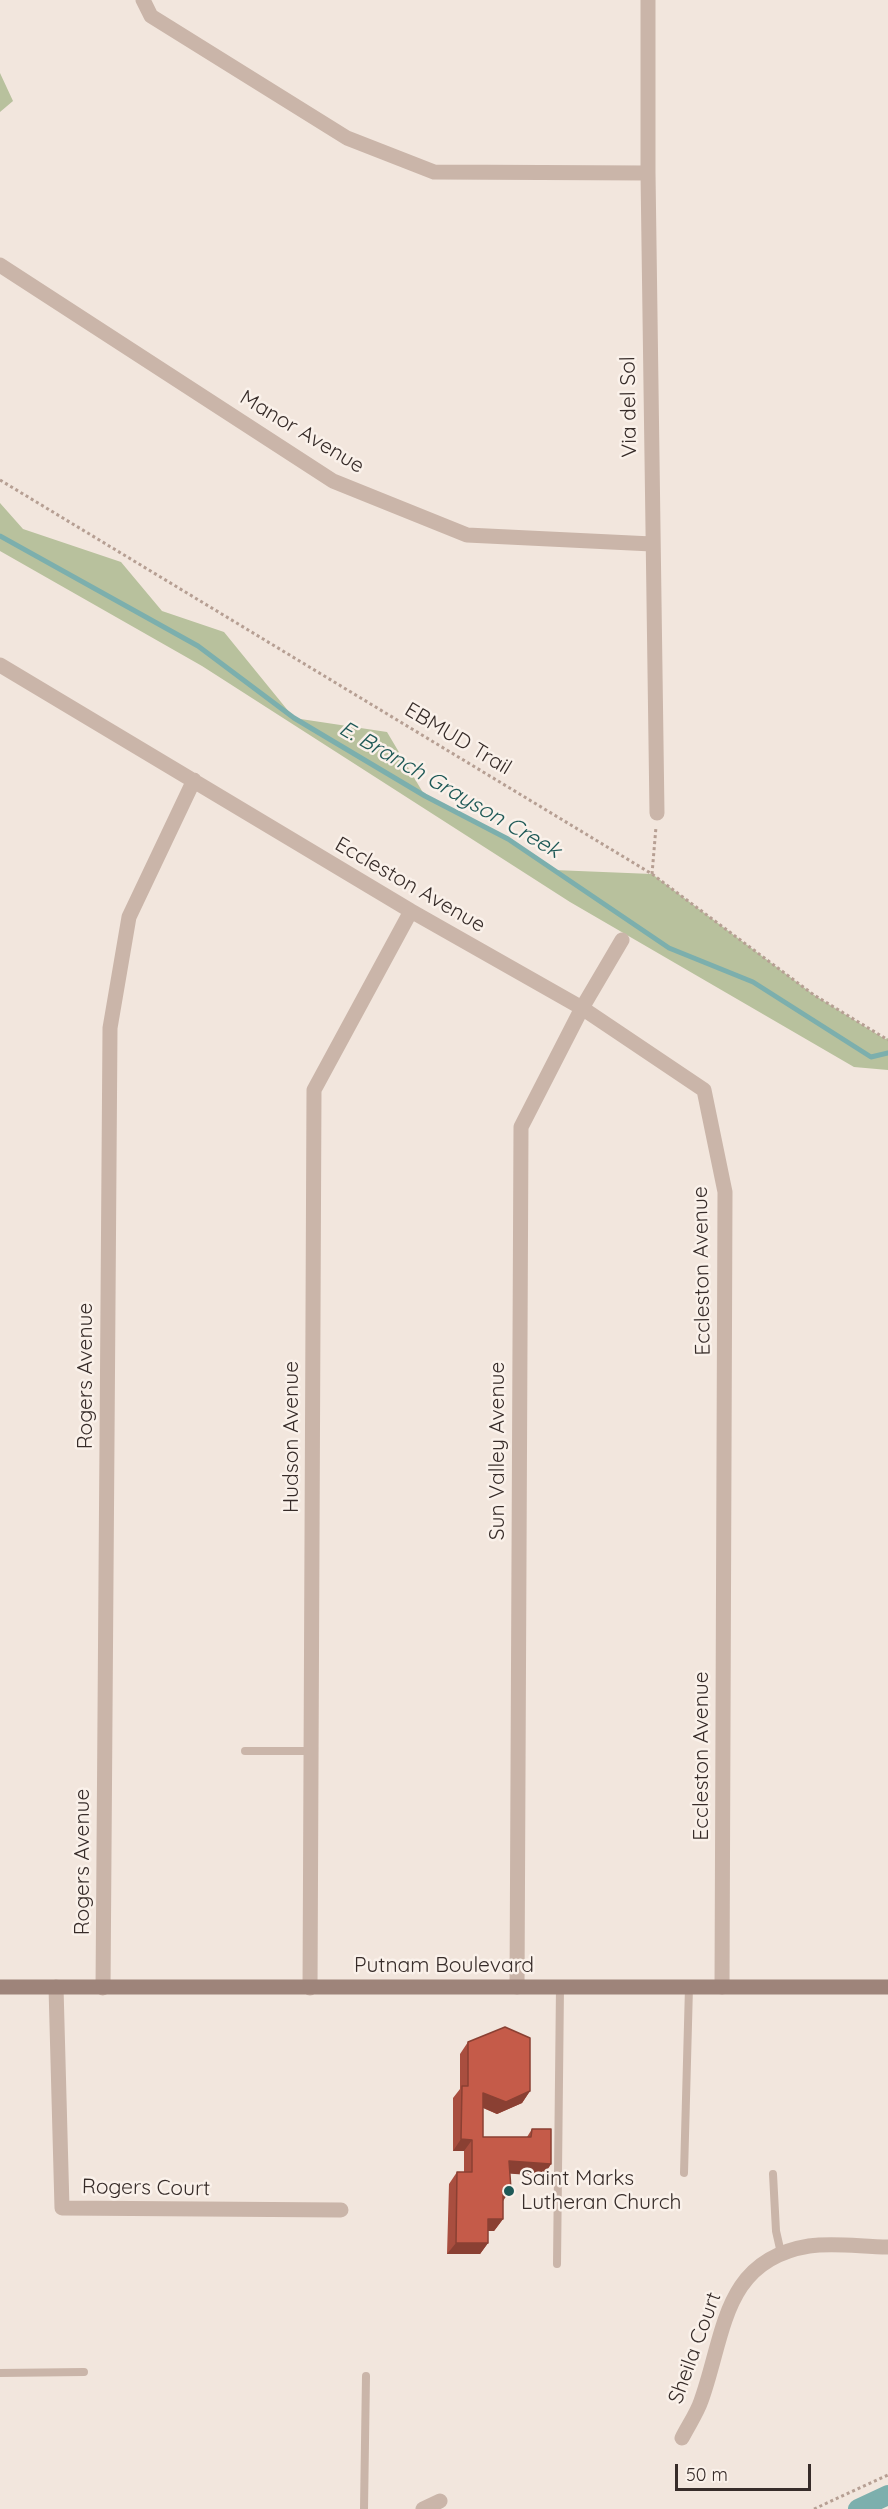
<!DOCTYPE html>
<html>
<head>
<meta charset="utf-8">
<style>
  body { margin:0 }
  #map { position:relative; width:888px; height:2509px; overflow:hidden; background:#f2e6dd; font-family:Quicksand,sans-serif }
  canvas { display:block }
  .scale { position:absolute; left:675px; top:2464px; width:136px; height:27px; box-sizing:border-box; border:3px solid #372c29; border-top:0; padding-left:8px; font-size:18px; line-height:21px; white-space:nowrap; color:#372c29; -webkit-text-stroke:4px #faf1ea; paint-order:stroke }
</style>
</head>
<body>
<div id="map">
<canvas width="888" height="2509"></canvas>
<div class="scale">50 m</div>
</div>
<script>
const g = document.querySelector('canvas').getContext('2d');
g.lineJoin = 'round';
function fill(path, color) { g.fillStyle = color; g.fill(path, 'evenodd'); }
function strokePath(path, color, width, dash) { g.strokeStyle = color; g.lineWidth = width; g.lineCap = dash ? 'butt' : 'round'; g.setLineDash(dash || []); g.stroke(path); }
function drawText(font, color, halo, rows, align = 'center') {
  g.font = font + ' Quicksand,sans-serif'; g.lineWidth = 5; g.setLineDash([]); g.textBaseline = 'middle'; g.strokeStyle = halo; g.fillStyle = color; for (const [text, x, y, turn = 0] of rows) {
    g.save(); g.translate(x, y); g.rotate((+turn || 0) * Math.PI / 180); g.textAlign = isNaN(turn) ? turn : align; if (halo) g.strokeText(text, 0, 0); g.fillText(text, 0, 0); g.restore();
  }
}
fill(new Path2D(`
  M0,73L13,101L0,112Z
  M0,503L23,529L121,562L162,611L224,632L294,718L387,732L425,796L508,839L554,870L652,874L814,995L885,1039L888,1038V1070L854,1067L570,902L202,666L0,551Z`), '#b8c19d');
strokePath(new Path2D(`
  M0,536L198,646L294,718L425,796L508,839L669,948L753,982L871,1057L888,1053`), '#7cafad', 5);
strokePath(new Path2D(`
  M858,2509L888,2495`), '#7cafad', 20);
strokePath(new Path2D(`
  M0,480L652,874L814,995L888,1040
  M652,874L656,827
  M814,2509L888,2475`), '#b69f93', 3, [3, 3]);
strokePath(new Path2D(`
  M245,1751H311
  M684,2173L689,1987
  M773,2174L776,2231L781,2253
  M557,2264L560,1987
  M0,2373L84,2372
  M364,2509L366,2376`), '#cab5a9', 8);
strokePath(new Path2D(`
  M143,0L151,16L347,138L434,172L648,173
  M648,0V173L657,813
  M0,265L333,481L467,535L652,544
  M0,665L411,911L582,1008L704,1090L725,1192L722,1987
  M56,1987L62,2208L341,2210
  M517,1987L521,1127L582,1008L622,940
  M103,1988L110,1028L129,917L194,780
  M310,1988L314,1090L411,911
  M682,2438C688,2426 697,2413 701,2401C725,2335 722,2260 809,2246C835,2242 862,2247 888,2247
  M423,2509L440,2501`), '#cab5a9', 15);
strokePath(new Path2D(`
  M0,1987H888`), '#9e847a', 15);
fill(new Path2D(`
  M468,2042L530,2091L522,2103L497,2114L483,2108V2137H527L532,2129L551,2164L543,2176L510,2173L503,2201V2219L494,2231H488V2243L480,2254H447L449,2184L457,2172H464V2151H453V2098L460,2089V2054Z`), '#a94e3f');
fill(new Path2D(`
  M530,2091L522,2103L497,2114L475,2104L483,2093Z
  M461,2139L472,2140L464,2151H453Z
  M509,2161L551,2164L543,2176L501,2173Z
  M503,2189H511L503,2201Z
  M488,2219H503L494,2231H480Z
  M456,2243H488L480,2254H447Z`), '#8a4033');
const building = new Path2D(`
  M505,2027L530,2038V2091L506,2102L483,2093V2137H531L532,2129H551V2164L509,2161L511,2189H503V2219H488V2243H456L457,2172H472V2140L461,2139L462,2086H468V2042Z`);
fill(building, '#c55b49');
strokePath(building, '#8a4033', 1.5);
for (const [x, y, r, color] of [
  [509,2191,6,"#1e5957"]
]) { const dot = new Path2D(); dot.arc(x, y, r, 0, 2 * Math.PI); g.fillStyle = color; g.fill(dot); strokePath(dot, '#faf1ea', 2); }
drawText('21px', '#372c29', '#faf1ea', [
  ["Via del Sol",629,407,-91],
  ["Manor Avenue",302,432,31],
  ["EBMUD Trail",458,739,31],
  ["Eccleston Avenue",410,885,30],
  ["Eccleston Avenue",702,1271,-91],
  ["Rogers Avenue",86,1376,-90],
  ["Hudson Avenue",292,1437,-90],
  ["Sun Valley Avenue",498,1451,-90],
  ["Eccleston Avenue",702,1756,-90],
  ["Rogers Avenue",83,1862,-90],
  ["Putnam Boulevard",444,1966],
  ["Rogers Court",146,2188,1],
  ["Sheila Court",695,2348,-70]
]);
drawText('21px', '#372c29', '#faf1ea', [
  ["Saint Marks",521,2179],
  ["Lutheran Church",521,2203]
], 'left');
drawText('italic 22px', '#1e5957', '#faf1ea', [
  ["E. Branch Grayson Creek",450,790,30]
]);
</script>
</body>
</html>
